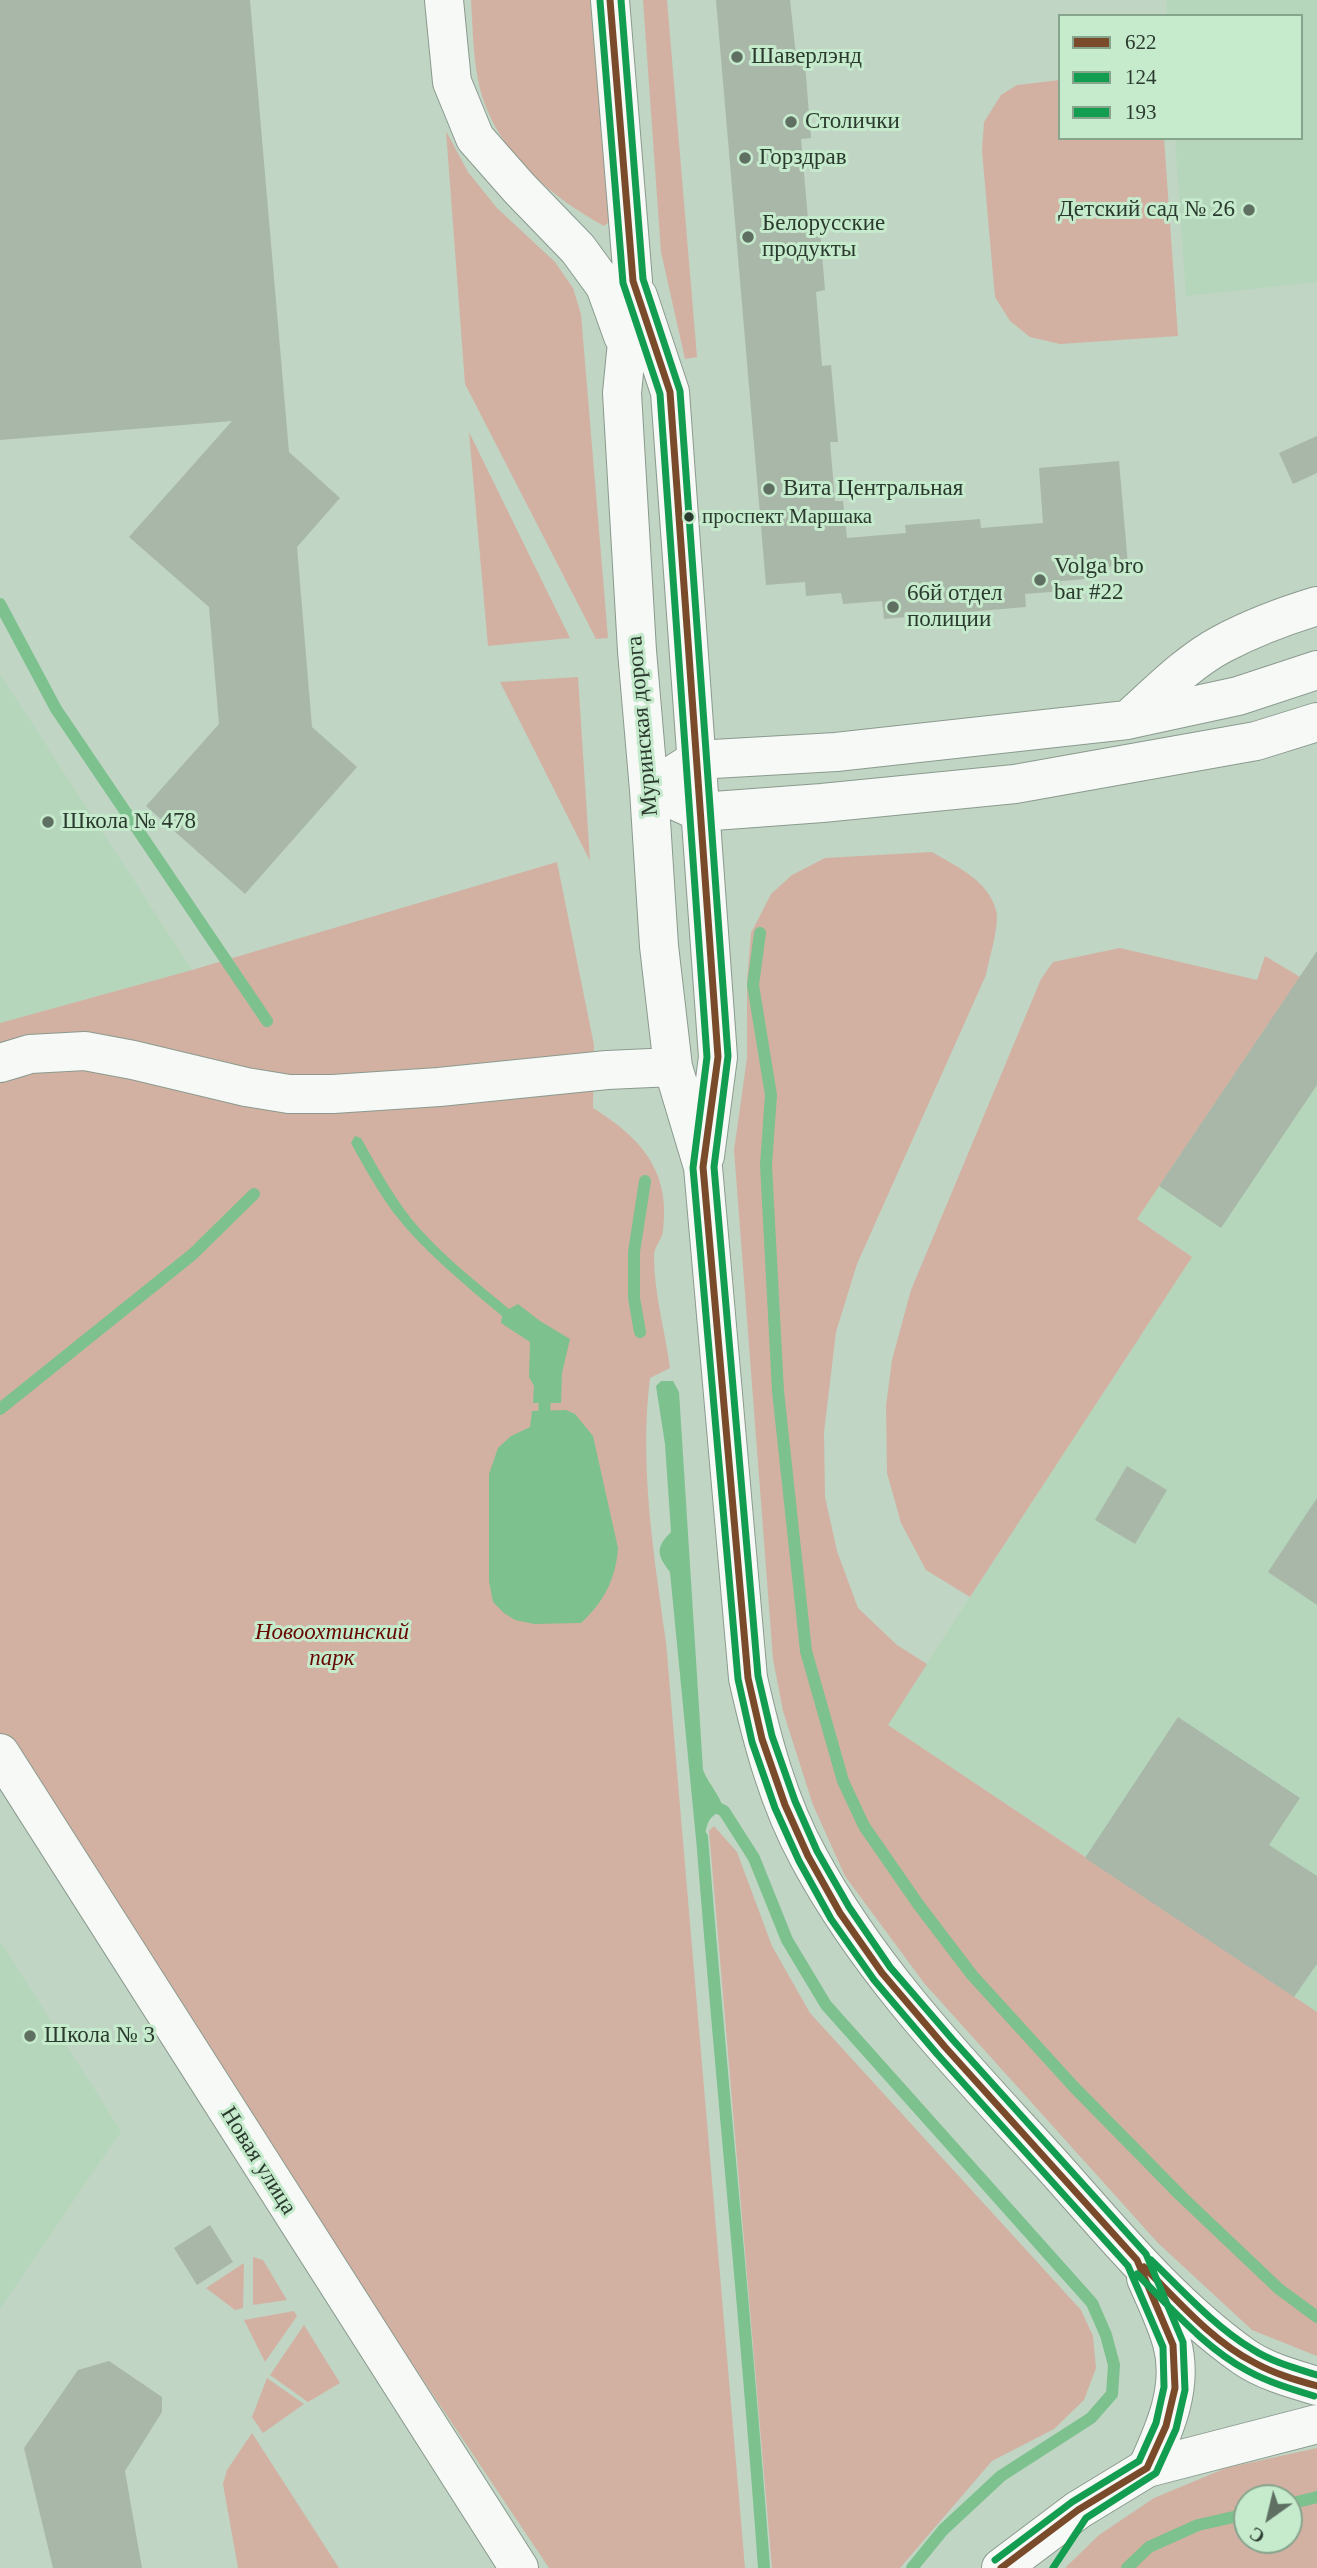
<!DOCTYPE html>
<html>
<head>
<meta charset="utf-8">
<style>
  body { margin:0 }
  #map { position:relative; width:1317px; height:2568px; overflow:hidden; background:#c0d5c4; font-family:"Times New Roman",serif }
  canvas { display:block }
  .legend { position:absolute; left:1058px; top:14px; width:245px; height:126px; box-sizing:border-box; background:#c5eacc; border:2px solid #87a48d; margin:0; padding:9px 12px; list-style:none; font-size:21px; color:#2b3a2e }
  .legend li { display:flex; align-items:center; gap:14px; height:35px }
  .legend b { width:35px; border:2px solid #87a48d }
  .north { position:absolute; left:1233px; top:2484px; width:70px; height:70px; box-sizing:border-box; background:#c5eacc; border:2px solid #87a48d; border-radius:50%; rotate:214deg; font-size:19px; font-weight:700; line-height:28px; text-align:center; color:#2b3a2e }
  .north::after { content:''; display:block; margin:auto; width:24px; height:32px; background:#5f7062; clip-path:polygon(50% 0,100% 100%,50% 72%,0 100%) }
</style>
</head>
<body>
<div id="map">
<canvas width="1317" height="2568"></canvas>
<ul class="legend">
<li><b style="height:9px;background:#7a4b2a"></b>622</li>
<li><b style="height:9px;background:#139d51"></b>124</li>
<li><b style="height:9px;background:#139d51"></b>193</li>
</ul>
<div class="north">С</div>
</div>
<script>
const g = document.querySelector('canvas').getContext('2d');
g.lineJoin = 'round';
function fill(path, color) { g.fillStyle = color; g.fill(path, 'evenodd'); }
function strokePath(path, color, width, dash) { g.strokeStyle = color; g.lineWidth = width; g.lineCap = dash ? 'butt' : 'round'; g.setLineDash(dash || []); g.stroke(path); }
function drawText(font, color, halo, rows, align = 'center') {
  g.font = font + ' "Times New Roman",serif'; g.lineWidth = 6; g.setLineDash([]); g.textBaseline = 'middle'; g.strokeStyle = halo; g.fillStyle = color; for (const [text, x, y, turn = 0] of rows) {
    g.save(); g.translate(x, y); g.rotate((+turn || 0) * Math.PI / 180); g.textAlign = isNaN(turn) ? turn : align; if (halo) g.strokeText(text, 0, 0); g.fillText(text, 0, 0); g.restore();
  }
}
fill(new Path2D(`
  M1166,0H1317V282L1186,296L1175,138H1301V16H1167Z
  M0,674L192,970L0,1023Z
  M1300,977L1317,989V2012L887,1724L1192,1257L1137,1219Z
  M0,1941L121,2131L0,2309Z`), '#b5d6bb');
fill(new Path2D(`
  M471,0H590L610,221L604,226C552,197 501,156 482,96C473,66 473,32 471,0Z
  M643,0H667L697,357L685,359L661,252Z
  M1060,80V138H1164L1178,336L1060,344L1030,337L1010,321L995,297L982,151L984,122L1001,95L1017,85Z
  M446,131L468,172L497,208L555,262L573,288L581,314L608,638L596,639L465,384Z
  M469,432L570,638L488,646Z
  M578,677L590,861L500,682Z
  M932,852C957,867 988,880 996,910C1000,925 989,959 986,975L857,1264L836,1332L824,1432L825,1497L837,1551L858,1608L897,1645L927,1664L888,1725L1317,2012V2356L1252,2330L1158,2243L924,1983L845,1876L813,1805L783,1711L773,1659L734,1150L747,1058V981L751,933L771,894L792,875L825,858Z
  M557,862L594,1045L593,1108C641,1138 671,1171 663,1231C662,1240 654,1246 654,1256C654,1294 665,1330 670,1368L650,1378C639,1466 654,1555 666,1642L745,2568H549L0,1748V1023L192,970Z
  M1120,948L1257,980L1265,956L1300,977L1137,1219L1192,1257L970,1597L926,1570L901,1523L887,1473L886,1406L892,1360L911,1290L1041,979L1053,962Z
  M714,1826L737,1852L772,1946L810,2013L1081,2310L1093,2336L1096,2368L1084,2400L1054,2429L992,2461L900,2568H772L709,1831Z
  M253,2257L263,2260L287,2300L253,2305Z
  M244,2263L243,2308L235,2310L206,2288Z
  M294,2311L297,2316L265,2362L244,2320Z
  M304,2325L340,2383L308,2402L270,2375Z
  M267,2378L304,2404L263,2433L252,2417Z
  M252,2433L339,2568H238L223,2484L227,2470Z
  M1317,2448V2568H1065L1099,2535L1154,2498L1226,2468ZM1247,2498H1289V2540H1247Z`), '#d3b1a2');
fill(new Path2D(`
  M355,1136L361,1138C379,1170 396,1202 420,1229C447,1259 479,1284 509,1309L518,1304L540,1321L570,1339L562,1373L561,1403H533L534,1386L529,1377L530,1342L501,1323L502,1316C464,1284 424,1252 393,1212C377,1190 364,1167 351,1143Z
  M661,1381H673L679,1392L703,1770C709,1785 721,1796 724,1811C703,1815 706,1835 703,1852L696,1839L670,1572C657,1555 655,1548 671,1532L665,1444L656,1386Z
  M566,1410L575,1414L593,1436L618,1548C616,1579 603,1603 581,1623L534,1624L515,1620L504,1613L493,1602L489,1581V1474L498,1448L511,1436L530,1427L532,1411Z`), '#7dc18e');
strokePath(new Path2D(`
  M0,604L56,709L267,1021
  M760,933L753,985L771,1095L766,1165L778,1391L806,1651L843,1781L864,1826L918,1904L972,1975L1074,2087L1181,2196L1279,2289L1317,2317
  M640,1332L634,1298V1252L645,1181
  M0,1409L193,1254L254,1194
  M544,1427L545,1386
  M710,1804L724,1811L754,1858L787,1940L826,2005L1092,2303L1106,2335L1114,2365L1112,2394L1091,2418L1001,2476L943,2530L912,2568
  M702,1837C721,2081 747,2324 764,2568
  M1289,2504L1317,2497
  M1127,2568L1149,2547L1198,2525L1247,2514`), '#7dc18e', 12);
fill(new Path2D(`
  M0,0H250L289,452L340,498L297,547L312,727L357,767L245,894L146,806L219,724L209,607L129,537L232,421L0,440Z
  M716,0H790L797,65L805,64L811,138L801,139L808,219L819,218L825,290L816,292L822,366L831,365L838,442H830L835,501H843L847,538L906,533L905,525L980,519L981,528L1043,523L1039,468L1119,461L1128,565L1097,568L1098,578L1061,581L1062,591L1025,594L1026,607L884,619L882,601L843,604L841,593L806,596L805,582L766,585Z
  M1317,436V473L1293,484L1279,453Z
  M1317,951V1085L1221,1228L1159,1186Z
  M1127,1466L1167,1490L1135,1544L1095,1520Z
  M1317,1498V1605L1268,1572Z
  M1178,1717L1300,1798L1269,1845L1317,1876V1964L1294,1997L1085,1858Z
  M210,2225L233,2262L197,2285L174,2248Z
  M109,2361L162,2397V2412L125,2471L142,2568H53L24,2448L78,2370Z`), '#a9b7a8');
const minor = new Path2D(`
  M444,0L452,82L475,138L519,188L578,249L605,286L623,336
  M610,0L633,281L622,393L637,651L649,790L659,946L673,1067L703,1167L748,1678C762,1740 778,1802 809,1858C872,1975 964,2068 1052,2165C1112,2232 1170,2304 1243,2356C1264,2371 1293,2379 1317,2386
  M638,296L670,392L718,1057L705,1156
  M1129,719C1158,693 1188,662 1222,644C1252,628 1284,616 1317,606
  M674,774L696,760L836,752L1127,720L1238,696L1317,670
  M678,802L700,812L822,803L1015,784L1256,741L1317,722
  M0,1063L30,1054L85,1051L133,1060L246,1087L289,1094H333L439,1087L607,1070L673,1067
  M0,1753L519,2568
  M1146,2278C1155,2299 1166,2321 1172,2343C1184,2386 1165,2429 1147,2468`);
const major = new Path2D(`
  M1001,2568L1078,2510L1147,2468L1317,2424`);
strokePath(minor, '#8b9a8e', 40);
strokePath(major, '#8b9a8e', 40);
strokePath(minor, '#f6f9f6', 38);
strokePath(major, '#f6f9f6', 38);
strokePath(new Path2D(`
  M610,0L633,281L670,392L718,1057L703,1167L748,1678L762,1739L785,1805L808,1856L840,1913L882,1973L945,2047L1137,2260L1173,2345L1175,2388L1166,2426L1147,2468L1078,2510L1001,2568
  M1144,2267C1178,2301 1212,2341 1255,2363C1275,2374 1296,2380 1317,2386`), '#7a4b2a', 7);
strokePath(new Path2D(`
  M600,1L623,283L660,394L707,1057L693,1168L738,1679L752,1742L775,1808L799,1861L831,1919L874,1980L937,2054L1128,2266L1163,2347L1164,2387L1156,2423L1139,2461L1072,2502L995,2560
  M1137,2274C1171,2308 1205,2348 1248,2371C1268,2382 1291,2389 1314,2396`), '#139d51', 7);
strokePath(new Path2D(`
  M621,0L643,279L680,391L728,1056L714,1167L758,1676L772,1736L795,1801L817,1851L849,1907L890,1967L953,2040L1146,2254L1183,2342L1185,2390L1176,2429L1156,2473L1086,2518L1053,2568
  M1151,2260C1183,2291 1214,2326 1252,2349C1272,2362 1295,2368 1317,2375`), '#139d51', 7);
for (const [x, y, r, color] of [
  [737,57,7,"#5f7062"],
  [791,122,7,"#5f7062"],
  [745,158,7,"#5f7062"],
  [1249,210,7,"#5f7062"],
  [748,237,7,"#5f7062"],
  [769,489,7,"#5f7062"],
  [689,517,6,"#2b3a2e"],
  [1040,580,7,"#5f7062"],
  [893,607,7,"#5f7062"],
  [48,822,7,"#5f7062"],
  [30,2036,7,"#5f7062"]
]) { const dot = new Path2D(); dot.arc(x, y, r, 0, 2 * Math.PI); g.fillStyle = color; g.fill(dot); strokePath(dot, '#c5eacc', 2.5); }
drawText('21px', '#2b3a2e', '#c5eacc', [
  ["проспект Маршака",702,517]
], 'left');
drawText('23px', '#2b3a2e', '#c5eacc', [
  ["Шаверлэнд",751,57],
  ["Столички",805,122],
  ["Горздрав",759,158],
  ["Детский сад № 26",1235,210,"right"],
  ["Белорусские",762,224],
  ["продукты",762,250],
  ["Вита Центральная",783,489],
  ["Volga bro",1054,567],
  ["bar #22",1054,593],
  ["66й отдел",907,594],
  ["полиции",907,620],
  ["Школа № 478",62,822],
  ["Школа № 3",44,2036]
], 'left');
drawText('23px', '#2b3a2e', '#c5eacc', [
  ["Муринская дорога",643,726,-95],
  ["Новая улица",258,2161,58]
]);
drawText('italic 23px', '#660701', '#c5eacc', [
  ["Новоохтинский",332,1633],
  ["парк",332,1659]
]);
</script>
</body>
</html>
